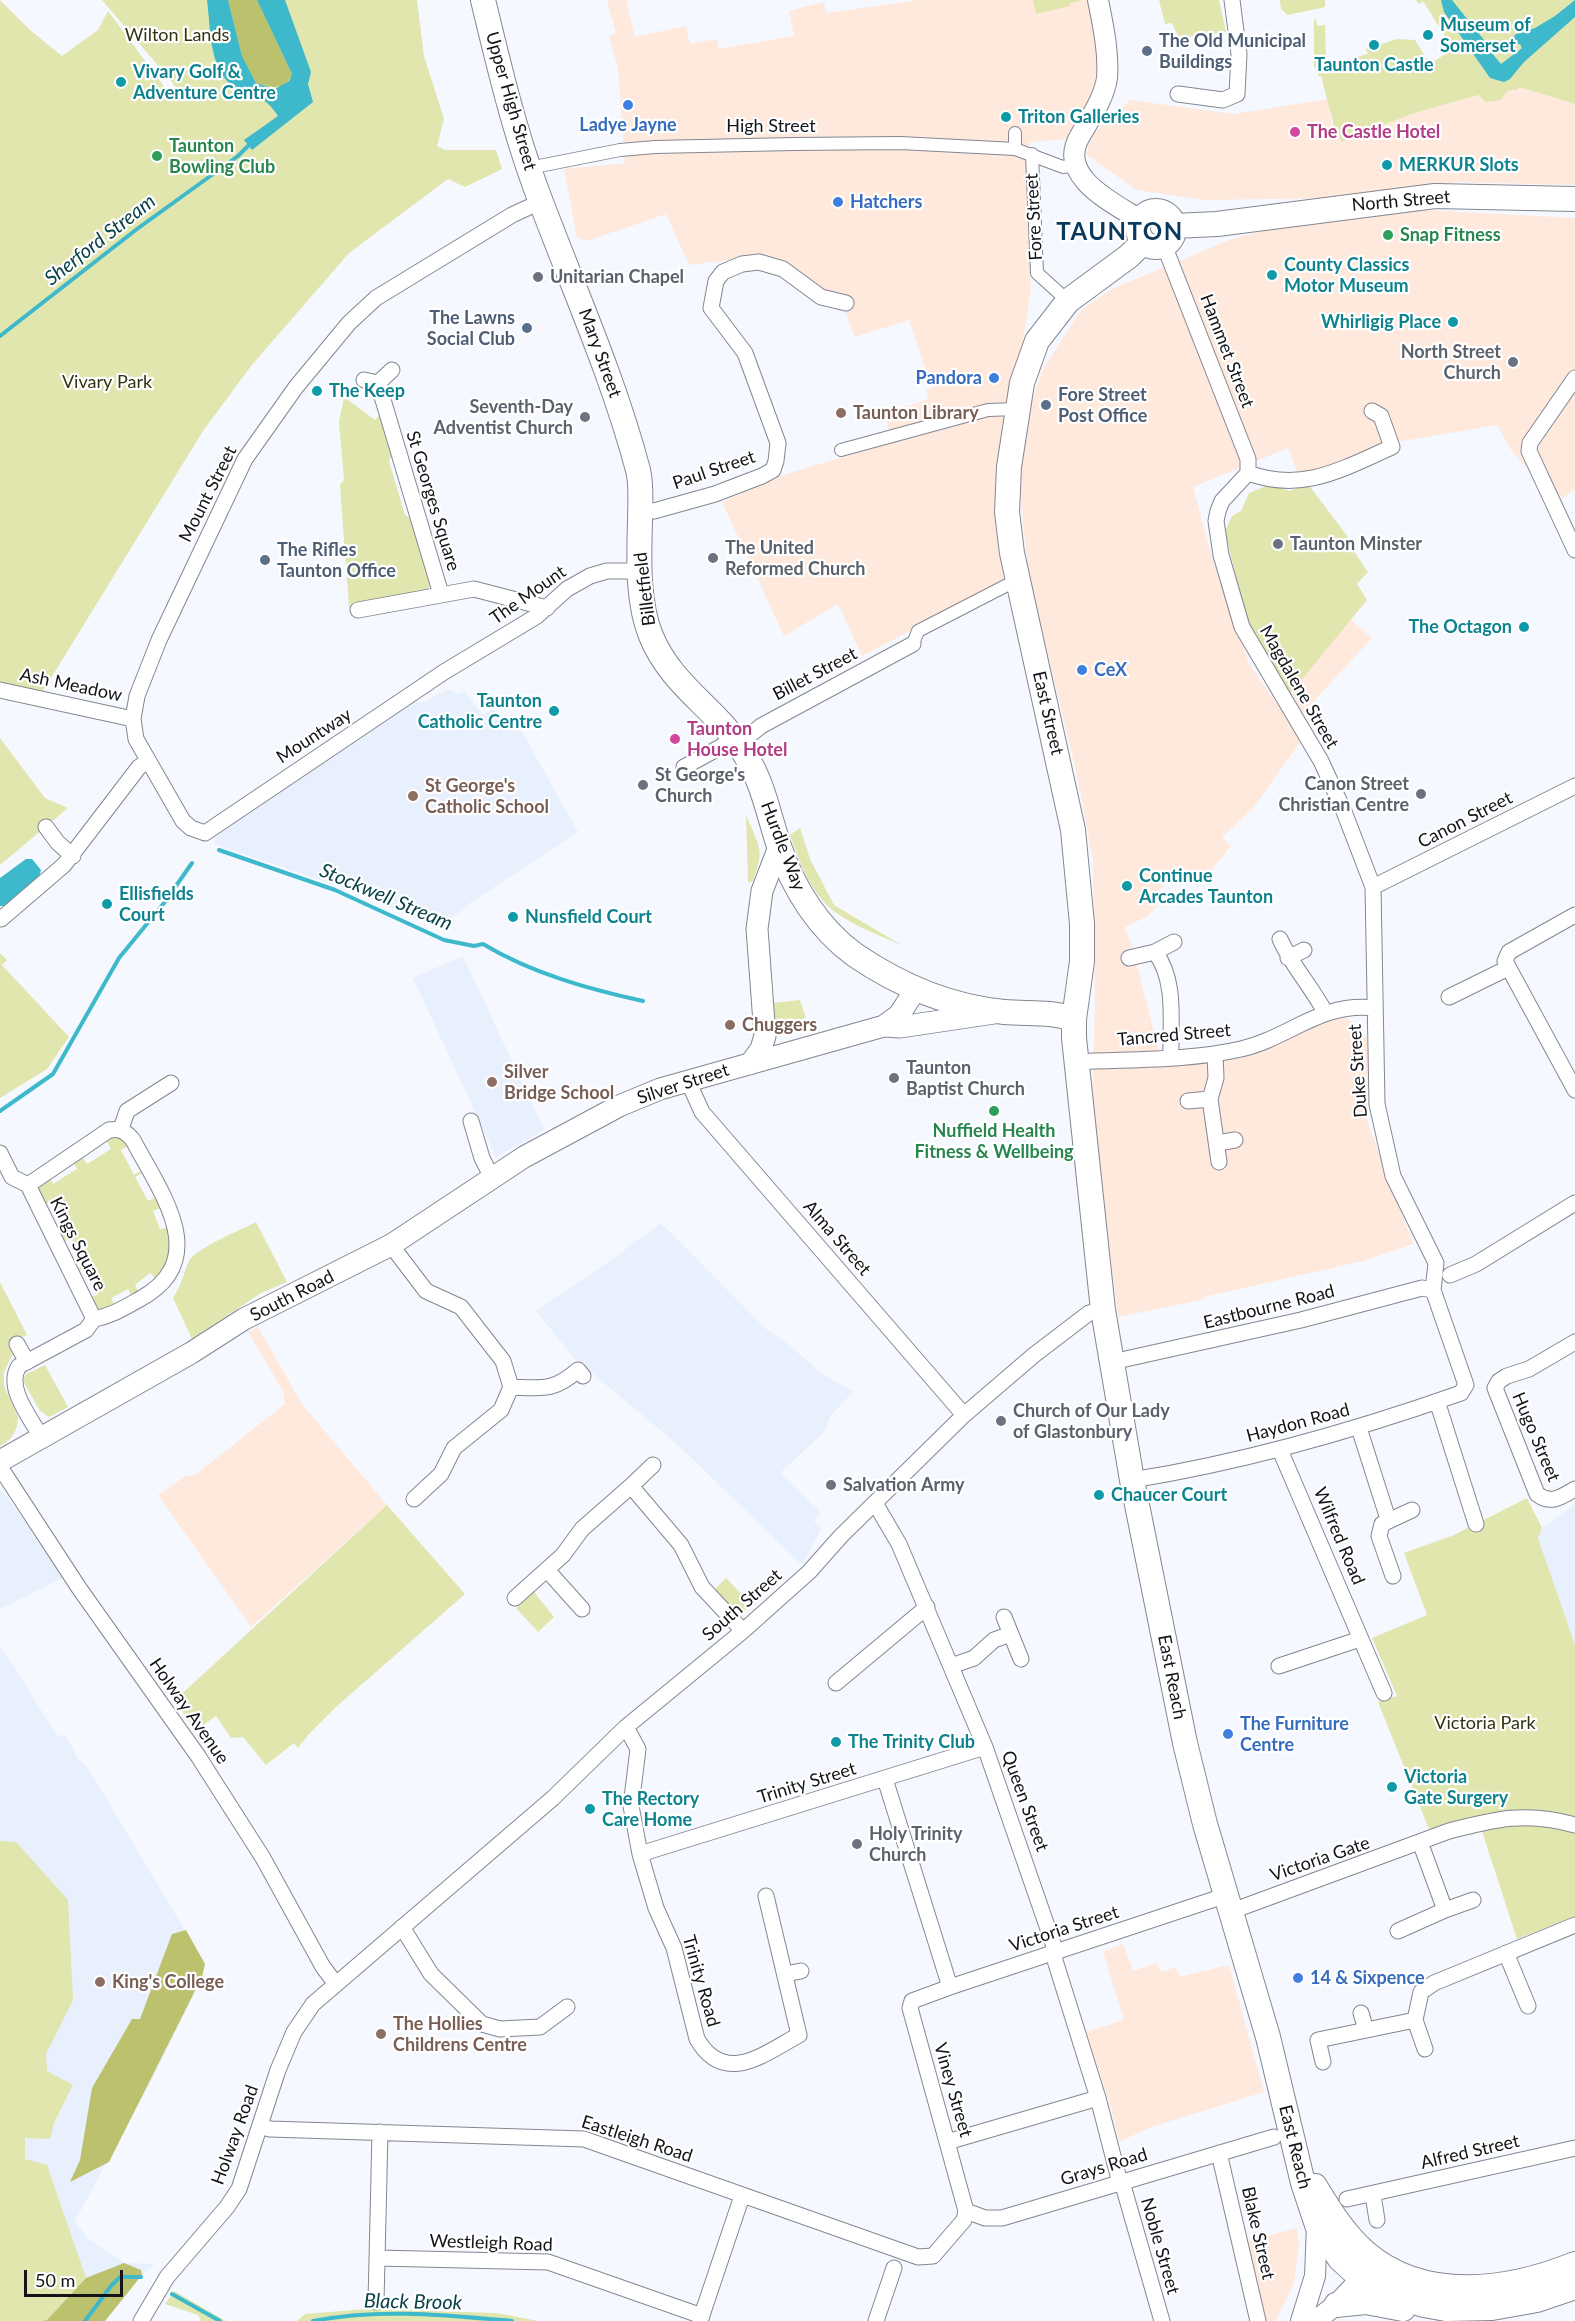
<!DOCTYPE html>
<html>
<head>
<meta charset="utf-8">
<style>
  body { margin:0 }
  #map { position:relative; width:1575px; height:2321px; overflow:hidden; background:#f5f8ff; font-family:Lato,sans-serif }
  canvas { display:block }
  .scale { position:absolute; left:24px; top:2270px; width:99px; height:27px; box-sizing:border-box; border:3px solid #121417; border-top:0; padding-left:8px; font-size:18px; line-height:21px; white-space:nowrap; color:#121417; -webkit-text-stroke:4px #fff; paint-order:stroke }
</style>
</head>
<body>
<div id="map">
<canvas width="1575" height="2321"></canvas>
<div class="scale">50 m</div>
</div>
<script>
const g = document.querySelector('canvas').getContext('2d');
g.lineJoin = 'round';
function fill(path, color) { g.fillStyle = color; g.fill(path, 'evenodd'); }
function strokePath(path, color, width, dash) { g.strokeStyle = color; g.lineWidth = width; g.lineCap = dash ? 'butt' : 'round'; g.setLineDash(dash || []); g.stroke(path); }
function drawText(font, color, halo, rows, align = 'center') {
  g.font = font + ' Lato,sans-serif'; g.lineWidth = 4.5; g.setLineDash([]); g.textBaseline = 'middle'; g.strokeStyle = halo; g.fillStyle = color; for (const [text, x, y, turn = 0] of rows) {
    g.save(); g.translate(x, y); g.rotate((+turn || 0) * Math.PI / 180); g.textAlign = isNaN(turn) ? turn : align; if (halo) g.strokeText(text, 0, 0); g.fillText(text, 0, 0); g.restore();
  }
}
fill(new Path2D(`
  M607,0H626L635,37L686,26L690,44L717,39L719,49L794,36L789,11L824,2L826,13L919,0H1088L1096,35L1097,64L1093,100L1068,139L1030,142L1026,165L1031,289L997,508L1004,582L862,656L838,604L784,636L722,502L786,474L893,442L884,414L929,399L926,390L932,388L909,320L855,337L840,298L753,257L689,265L666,214L587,241L577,238L564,169L625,163L618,69L609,36L616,33Z
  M1518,87L1575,104V185L1454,182L1346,198L1203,200L1136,190L1086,154L1093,134L1130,100L1234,114L1328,99L1331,122L1335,130L1338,129L1341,141L1414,113L1479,95L1485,102Z
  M1426,210L1575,218V489L1558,501L1513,453L1497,425L1397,442L1299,477L1288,448L1193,487L1212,558L1249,664L1302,740L1253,808L1222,837L1231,846L1202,882L1181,865L1156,894L1161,902L1148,916L1125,927L1133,951L1162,1063L1240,1058L1313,1023L1348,1018L1369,1040L1366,1118L1413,1244L1363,1261L1204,1297L1202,1300L1118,1317L1092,1106L1095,1001L1093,861L1077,775L1029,576L1019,486L1020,443L1035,391L1044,367L1081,310L1112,289L1229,240L1271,228Z
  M1350,619L1372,638L1300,716L1289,695Z
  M258,1327L302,1404L387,1505L251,1627L158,1495L186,1476L195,1475L285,1404L283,1391L248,1332Z
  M1123,1944L1133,1971L1157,1963L1161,1972L1176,1967L1179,1977L1229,1965L1264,2092L1151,2127L1119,2142L1110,2103L1086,2032L1124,2020L1103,1952Z
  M1297,2228L1299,2245L1294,2283L1276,2321H1266L1248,2241Z`), '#ffe9dc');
fill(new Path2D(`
  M450,690L459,694L464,691L483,715L493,709L504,718L512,714L578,832L467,905L440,929L344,888L214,844L217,835L227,823L414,701L423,703L444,691Z
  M463,956L544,1130L496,1157L413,978Z
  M661,1223L766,1329L788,1344L821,1373L853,1392L831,1415L824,1432L780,1473L821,1513L814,1521L821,1527L819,1533L802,1565L677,1444L575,1359L536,1311L603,1266Z
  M0,1492L5,1494L64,1577L0,1609Z
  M1575,1504V1645L1538,1538L1542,1528Z
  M0,1645L58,1737L65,1734L78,1759L86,1765L205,1964L202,1977L152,2079L75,2221L88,2239L124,2263L155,2264L142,2275L105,2321H0Z`), '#e8effd');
fill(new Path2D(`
  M0,0L30,30L62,56L98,30L108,11L169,93L174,90L186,103L172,82L102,0H417L424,56L444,119L437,146L445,150H496L502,169L465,187L448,179L349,253L251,366L203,431L43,691L0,683Z
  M1033,0H1083L1070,3V6L1036,14Z
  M1159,0H1219L1226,32L1179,38L1172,23L1165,24Z
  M1280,0H1325V7L1288,15L1281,9Z
  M1416,0H1575V104L1519,87L1517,90C1508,89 1505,93 1501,100L1485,102L1479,95L1414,113L1341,142L1338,129L1335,130L1321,76H1318V67H1314V19H1316L1317,26L1325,25L1326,60L1321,68L1324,74L1359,66L1357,57L1368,54L1366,49L1397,39L1415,40L1430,64L1453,49L1423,1L1419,4Z
  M344,397L375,420L380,414L392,454L389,461L405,515L411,519L430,585L426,592L349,607L340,485L344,480L339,422Z
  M1271,484L1289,491L1308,484L1351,541L1349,544L1368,572L1357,584L1367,600L1289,695L1248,628L1225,531L1232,516L1241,511L1249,493Z
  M0,738L45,798L68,808L0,865Z
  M746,814C757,845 767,848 752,882H748Z
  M800,828L810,859L834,905L903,946C878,934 843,923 824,902C807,884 798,857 790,835Z
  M0,953L7,960L2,965L69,1037L47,1069L0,1098Z
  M800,1000L806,1018L787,1024L791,1036H788L774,1016L772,1003Z
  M114,1136H121L130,1145L121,1150L134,1175L143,1170L144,1172L135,1177L148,1201L157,1197L163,1207L153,1211L160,1229L171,1227V1252L158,1281L150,1273L135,1285L140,1295L133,1299L128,1289L111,1298L116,1308L98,1311L89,1299L98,1294L85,1268L76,1272L75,1270L84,1265L71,1238L61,1243L56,1233L65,1228L52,1201L42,1206C36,1191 34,1185 48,1175L53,1184L77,1169L72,1160L81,1155L87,1164L111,1149L106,1140Z
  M256,1222L287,1282L261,1293L192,1339L173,1298C181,1286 183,1276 188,1263C193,1249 241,1230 256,1222Z
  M0,1282L27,1335L8,1344L13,1354L4,1372V1386L18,1417C18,1430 12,1440 0,1446Z
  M45,1365L68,1407L49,1417L40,1411L23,1381L26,1374Z
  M1527,1498L1542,1528L1538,1538L1575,1645V1916L1517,1939L1478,1819L1431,1834L1378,1702L1397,1696L1372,1638L1427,1615L1404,1553L1454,1535Z
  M387,1505L465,1594L337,1706L309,1734L298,1748L294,1743L266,1765L243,1737L231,1738L216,1716L196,1730L174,1701Z
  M726,1578L751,1604L738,1618L714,1590Z
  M534,1592L554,1617L538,1632L516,1608Z
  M0,1841L16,1842L68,1900L73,2000L46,2054L47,2071L73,2085L54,2123L50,2139L25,2138V2159L47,2165L86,2278L47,2320L42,2321H0Z
  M174,2291L226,2321H201L198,2315L165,2304Z
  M366,2309L497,2313L538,2321H297L305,2314Z`), '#e1e5ae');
fill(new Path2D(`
  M228,0H257L292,74C285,91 271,88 256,83L242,56Z
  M186,1930L205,1964L202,1977L109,2162L70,2182L80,2160L92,2088L132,2019H140L172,1934Z
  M124,2263L141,2270L142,2275L105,2321H42L47,2320L86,2278Z`), '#bcc16d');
fill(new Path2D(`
  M207,0H228L242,56L256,83L275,89L289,81L292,74L257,0H285L311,72L308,84L313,102L252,150L244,140L278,116C262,92 257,101 237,89C208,72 211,29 207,0Z
  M1441,0H1452L1488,45L1493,44L1491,52L1501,64L1522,48L1520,44H1514L1512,39L1516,34L1535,28L1555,16L1575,0V17L1524,62L1510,79L1504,82L1490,78L1444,12Z
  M26,859H32L41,870L39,878L4,906H0V878Z`), '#3eb8cb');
strokePath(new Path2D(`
  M0,336L137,229L238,156L248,146
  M219,850L335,890L444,940L474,946L483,944C531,973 588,989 643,1001
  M0,1111L53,1074L119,958L164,903L192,863
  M172,2294L220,2321
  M85,2321L111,2286L120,2277H141
  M313,2321C379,2308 445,2315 512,2321`), '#3eb8cb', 4);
const pedestrian = new Path2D(`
  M1015,149V133
  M1032,154L1037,273L1068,301
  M529,168L620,150L655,147L793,144L900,143L1015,149L1063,167L1077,165
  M841,450L988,410L1017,409
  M913,644L918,631L1017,580`);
const minor = new Path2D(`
  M1178,94L1223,100L1237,94L1239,54L1232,0
  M542,201L512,215L376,298L349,323L296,387L245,459L159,640L137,696L133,719L136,739L183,821L191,828L205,833L444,672L537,616L567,589L590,576L607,571H640
  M1164,245L1248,459V473
  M1575,378L1530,443L1529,451L1575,550
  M364,380L378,383L392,370
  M378,383L441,594
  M1248,473C1303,493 1342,469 1392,447L1381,416L1372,411
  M640,510L654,511L715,494L762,476L773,470L776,461L778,443L745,353L711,308L716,281L723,272L742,264L759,262L783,269L821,297L846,303
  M358,610L474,589L547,608
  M0,690L133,719
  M739,744L761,726L913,644
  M684,767L735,739
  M46,827L58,843L73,856
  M1373,887L1575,786
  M1575,915L1509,952L1505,961L1575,1090
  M1,919L64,865L139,767L148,761
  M1280,939C1292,966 1311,986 1325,1012
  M1155,952L1174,942
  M1129,958L1155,952C1177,981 1170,1022 1171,1057
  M1288,958L1304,950
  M1449,997L1508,968
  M1215,1054L1216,1078L1210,1099L1219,1162
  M1077,1062C1131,1059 1188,1061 1241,1049C1289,1038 1320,1002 1374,1008
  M688,1081L702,1112L964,1415
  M1188,1101L1210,1099
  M471,1121L482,1158L492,1178
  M121,1129L127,1111L171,1083
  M1217,1143L1235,1140
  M0,1153L12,1177L28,1185
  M391,1245L426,1291L461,1307L503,1361L511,1387L501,1410L454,1448L441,1474L414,1499
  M1450,1275L1476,1264L1575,1203
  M1575,1342L1529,1369L1507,1376L1499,1381L1495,1388L1537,1494C1551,1505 1561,1497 1575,1489
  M17,1344L27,1362
  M1112,1362L1301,1320L1422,1288L1433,1290
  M511,1387C542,1388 553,1392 578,1370L583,1376
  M1437,1401L1476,1524
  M1359,1428L1388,1519
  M41,1437C30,1417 5,1387 19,1366L86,1330L94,1319L28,1185L109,1130C121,1128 126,1132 133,1140C160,1192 213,1259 140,1299C124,1308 111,1316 94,1319
  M1280,1450L1384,1693
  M0,1467L79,1588L198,1756L263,1858L323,1967L336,1984
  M1132,1480C1245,1462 1353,1431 1461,1393L1466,1385L1433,1290L1436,1263L1393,1176L1377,1104L1373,887L1343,809L1321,761L1242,627L1221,555L1216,521L1218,511L1222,501L1248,473
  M631,1486L653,1465
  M875,1503L899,1544L985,1747L1056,1952
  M547,1570L582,1609
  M1393,1576L1379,1536L1382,1524L1412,1510
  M515,1598L563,1555L582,1529L631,1486L681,1545L702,1587L743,1631
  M1004,1617L1021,1659
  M951,1666L974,1658L994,1640L1011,1634
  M1279,1666L1360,1639
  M836,1683L927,1607
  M626,1727L638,1749L631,1806L640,1854L656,1908L674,1948L697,2039C725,2087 765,2053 799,2035L766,1896
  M885,1779L950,1987
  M1420,1842L1445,1910L1473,1900
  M640,1854L985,1747
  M1227,1895L950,1987L912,2001L910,2008L966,2211L985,2218H1002L1274,2137
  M1232,1911L1449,1831C1495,1819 1527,1811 1575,1825
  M402,1927L431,1974L482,2024L500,2029L540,2027L567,2007
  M1398,1931L1445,1910
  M1506,1953L1528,2006
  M1053,1954L1098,2098L1120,2183
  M785,1974L801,1971
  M1361,2013L1366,2030
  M1425,2049L1415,2020L1421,1992L1434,1983L1575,1925
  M1323,2062L1318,2040L1415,2020
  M260,2126L270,2129L584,2139L918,2257L933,2256L964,2220L966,2211
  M947,2142L1098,2098
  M1219,2153L1258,2321
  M1122,2182L1162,2321
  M1373,2195L1377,2220
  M1347,2199L1575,2148
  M377,2258L548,2262L702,2316
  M376,2302L380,2132
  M141,2321L167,2277L227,2207L239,2189L278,2070L294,2032L313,2004L553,1798L626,1727L743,1631L809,1572L841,1536L964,1415L1034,1355L1089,1313L1103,1310
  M700,2321L742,2196
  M876,2321L894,2268`);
const tertiary = new Path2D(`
  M1098,0C1103,25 1109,52 1107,78C1104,99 1090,118 1080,136C1056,177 1114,203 1140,220
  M1301,2321L1315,2276L1317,2225
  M1315,2321L1336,2305L1371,2268`);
const secondary = new Path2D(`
  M884,1026L900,1027L994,1013
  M750,1064L761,1049L765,1036L757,929L762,891L779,847
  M0,1461L191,1353L244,1319L391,1245L524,1157L619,1106L660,1089L884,1026L899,1015L916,989`);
const primary = new Path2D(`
  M483,0C498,62 513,126 535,186C570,281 612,372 638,470C642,486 640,504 640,521C639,557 637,602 651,636C673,689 719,709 746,756C763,783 769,816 779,846C793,888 819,929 855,955C899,985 951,1007 1004,1012C1029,1014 1050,1011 1074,1019
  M1138 229a18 18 0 1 1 36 0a18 18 0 1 1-36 0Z
  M1174,226L1217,224L1435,196L1575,199
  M1143,242L1129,256L1068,301L1037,341L1022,383L1009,467L1007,512L1012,553L1073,830L1082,924V961L1074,1019V1038L1103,1310L1132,1480L1185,1743L1205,1824L1268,2037L1303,2183L1317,2225L1340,2259L1362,2279L1400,2298L1424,2305L1446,2309L1492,2308L1537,2300L1575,2287
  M1315,2186C1329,2209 1344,2234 1365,2252C1424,2303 1508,2291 1575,2264
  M1336,2305L1366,2302L1403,2309`);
strokePath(pedestrian, '#838791', 14);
strokePath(minor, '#838791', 17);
strokePath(tertiary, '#838791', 22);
strokePath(secondary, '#838791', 23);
strokePath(primary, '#838791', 26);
strokePath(pedestrian, '#fff', 12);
strokePath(minor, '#fff', 15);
strokePath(tertiary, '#fff', 20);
strokePath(secondary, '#fff', 21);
strokePath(primary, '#fff', 24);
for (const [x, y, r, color] of [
  [1428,35,6,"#0f9aa8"],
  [1374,45,6,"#0f9aa8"],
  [1147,51,6,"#5c6f8a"],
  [121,82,6,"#0f9aa8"],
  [628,105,6,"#3f7fe0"],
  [1006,117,6,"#0f9aa8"],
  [1295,132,6,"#d1479c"],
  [157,156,6,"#2e9e5b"],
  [1387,165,6,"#0f9aa8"],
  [838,202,6,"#3f7fe0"],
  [1388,235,6,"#2e9e5b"],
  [1272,275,6,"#0f9aa8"],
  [538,277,6,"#6b7280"],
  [1453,322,6,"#0f9aa8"],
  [527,328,6,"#5c6f8a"],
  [1513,362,6,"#6b7280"],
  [994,378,6,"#3f7fe0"],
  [317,391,6,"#0f9aa8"],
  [1046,405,6,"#5c6f8a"],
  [841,413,6,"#8d6e63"],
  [585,417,6,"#6b7280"],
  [1278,544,6,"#6b7280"],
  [713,558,6,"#6b7280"],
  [265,560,6,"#5c6f8a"],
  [1524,627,6,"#0f9aa8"],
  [1082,670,6,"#3f7fe0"],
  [554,711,6,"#0f9aa8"],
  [675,739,6,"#d1479c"],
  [643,785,6,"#6b7280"],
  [1421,794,6,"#6b7280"],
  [413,796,6,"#8d6e63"],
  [1127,886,6,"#0f9aa8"],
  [107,904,6,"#0f9aa8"],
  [513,917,6,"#0f9aa8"],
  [730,1025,6,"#8d6e63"],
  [894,1078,6,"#6b7280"],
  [492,1082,6,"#8d6e63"],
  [994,1111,6,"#2e9e5b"],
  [1001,1421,6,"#6b7280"],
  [831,1485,6,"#6b7280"],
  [1099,1495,6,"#0f9aa8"],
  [1228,1734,6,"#3f7fe0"],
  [836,1742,6,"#0f9aa8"],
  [1392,1787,6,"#0f9aa8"],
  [590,1809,6,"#0f9aa8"],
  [857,1844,6,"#6b7280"],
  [1298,1978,6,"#3f7fe0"],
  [100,1982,6,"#8d6e63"],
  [381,2034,6,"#8d6e63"]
]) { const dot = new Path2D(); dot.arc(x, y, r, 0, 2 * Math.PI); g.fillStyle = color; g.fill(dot); strokePath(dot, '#fff', 2); }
drawText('bold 18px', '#0d838f', '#fff', [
  ["Museum of",1440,25],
  ["Somerset",1440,46],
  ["Taunton Castle",1374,65,"center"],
  ["Vivary Golf &",133,72],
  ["Adventure Centre",133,93],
  ["Triton Galleries",1018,117],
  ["MERKUR Slots",1399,165],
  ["County Classics",1284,265],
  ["Motor Museum",1284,286],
  ["Whirligig Place",1441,322,"right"],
  ["The Keep",329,391],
  ["The Octagon",1512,627,"right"],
  ["Taunton",542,701,"right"],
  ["Catholic Centre",542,722,"right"],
  ["Continue",1139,876],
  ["Arcades Taunton",1139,897],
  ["Ellisfields",119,894],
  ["Court",119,915],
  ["Nunsfield Court",525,917],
  ["Chaucer Court",1111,1495],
  ["The Trinity Club",848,1742],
  ["Victoria",1404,1777],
  ["Gate Surgery",1404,1798],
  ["The Rectory",602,1799],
  ["Care Home",602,1820]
], 'left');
drawText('18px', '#32330f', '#fff', [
  ["Wilton Lands",177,35],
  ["Vivary Park",107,382],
  ["Victoria Park",1485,1723]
]);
drawText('bold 18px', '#4e5e75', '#fff', [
  ["The Old Municipal",1159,41],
  ["Buildings",1159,62],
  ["The Lawns",515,318,"right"],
  ["Social Club",515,339,"right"],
  ["Fore Street",1058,395],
  ["Post Office",1058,416],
  ["The Rifles",277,550],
  ["Taunton Office",277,571]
], 'left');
drawText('18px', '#121417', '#fff', [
  ["Upper High Street",511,101,74],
  ["High Street",771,126],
  ["North Street",1401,201,-5],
  ["Fore Street",1034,217,-93],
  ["Hammet Street",1227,351,69],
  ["Mary Street",600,353,70],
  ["Paul Street",714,470,-19],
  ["Mount Street",208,494,-63],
  ["St Georges Square",433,501,73],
  ["Billetfield",645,589,-97],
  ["The Mount",528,595,-35],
  ["Billet Street",815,674,-28],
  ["Ash Meadow",71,685,12],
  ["Magdalene Street",1299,687,60],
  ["East Street",1048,713,77],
  ["Mountway",314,736,-33],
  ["Canon Street",1465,820,-27],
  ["Hurdle Way",783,846,69],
  ["Tancred Street",1174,1035,-5],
  ["Duke Street",1358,1071,-94],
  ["Silver Street",683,1084,-18],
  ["Alma Street",837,1238,49],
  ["Kings Square",78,1244,63],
  ["South Road",292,1296,-27],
  ["Eastbourne Road",1269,1307,-14],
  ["Haydon Road",1298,1423,-15],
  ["Hugo Street",1536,1437,67],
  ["Wilfred Road",1339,1536,67],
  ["South Street",742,1605,-41],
  ["East Reach",1172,1677,79],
  ["Holway Avenue",189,1711,55],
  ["Trinity Street",807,1783,-17],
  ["Queen Street",1025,1801,70],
  ["Victoria Gate",1320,1859,-19],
  ["Victoria Street",1064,1929,-18],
  ["Trinity Road",701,1981,74],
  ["Viney Street",953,2090,74],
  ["Holway Road",235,2135,-70],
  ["Eastleigh Road",637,2139,18],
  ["East Reach",1295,2147,76],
  ["Alfred Street",1470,2152,-13],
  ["Grays Road",1104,2167,-17],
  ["Blake Street",1258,2233,77],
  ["Westleigh Road",491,2243,2],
  ["Noble Street",1160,2246,74]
]);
drawText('bold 18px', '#366cbe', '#fff', [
  ["Ladye Jayne",628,125,"center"],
  ["Hatchers",850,202],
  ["Pandora",982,378,"right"],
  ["CeX",1094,670],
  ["The Furniture",1240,1724],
  ["Centre",1240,1745],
  ["14 & Sixpence",1310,1978]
], 'left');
drawText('bold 18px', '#b23c85', '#fff', [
  ["The Castle Hotel",1307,132],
  ["Taunton",687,729],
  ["House Hotel",687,750]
], 'left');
drawText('bold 18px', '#27864d', '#fff', [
  ["Taunton",169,146],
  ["Bowling Club",169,167],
  ["Snap Fitness",1400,235],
  ["Nuffield Health",994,1131,"center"],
  ["Fitness & Wellbeing",994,1152,"center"]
], 'left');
drawText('bold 18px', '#5b616d', '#fff', [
  ["Unitarian Chapel",550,277],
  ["North Street",1501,352,"right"],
  ["Church",1501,373,"right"],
  ["Seventh-Day",573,407,"right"],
  ["Adventist Church",573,428,"right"],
  ["Taunton Minster",1290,544],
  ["The United",725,548],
  ["Reformed Church",725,569],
  ["St George's",655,775],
  ["Church",655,796],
  ["Canon Street",1409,784,"right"],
  ["Christian Centre",1409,805,"right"],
  ["Taunton",906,1068],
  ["Baptist Church",906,1089],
  ["Church of Our Lady",1013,1411],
  ["of Glastonbury",1013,1432],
  ["Salvation Army",843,1485],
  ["Holy Trinity",869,1834],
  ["Church",869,1855]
], 'left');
drawText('bold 18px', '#785e54', '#fff', [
  ["Taunton Library",853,413],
  ["St George's",425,786],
  ["Catholic School",425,807],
  ["Chuggers",742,1025],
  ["Silver",504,1072],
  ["Bridge School",504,1093],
  ["King's College",112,1982],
  ["The Hollies",393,2024],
  ["Childrens Centre",393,2045]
], 'left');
drawText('italic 20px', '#094149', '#fff', [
  ["Sherford Stream",100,240,-38],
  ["Stockwell Stream",386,897,23],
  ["Black Brook",413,2302,1]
]);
g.letterSpacing = '1.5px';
drawText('bold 24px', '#0b385d', '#fff', [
  ["TAUNTON",1120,232]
]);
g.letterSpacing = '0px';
</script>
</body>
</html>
